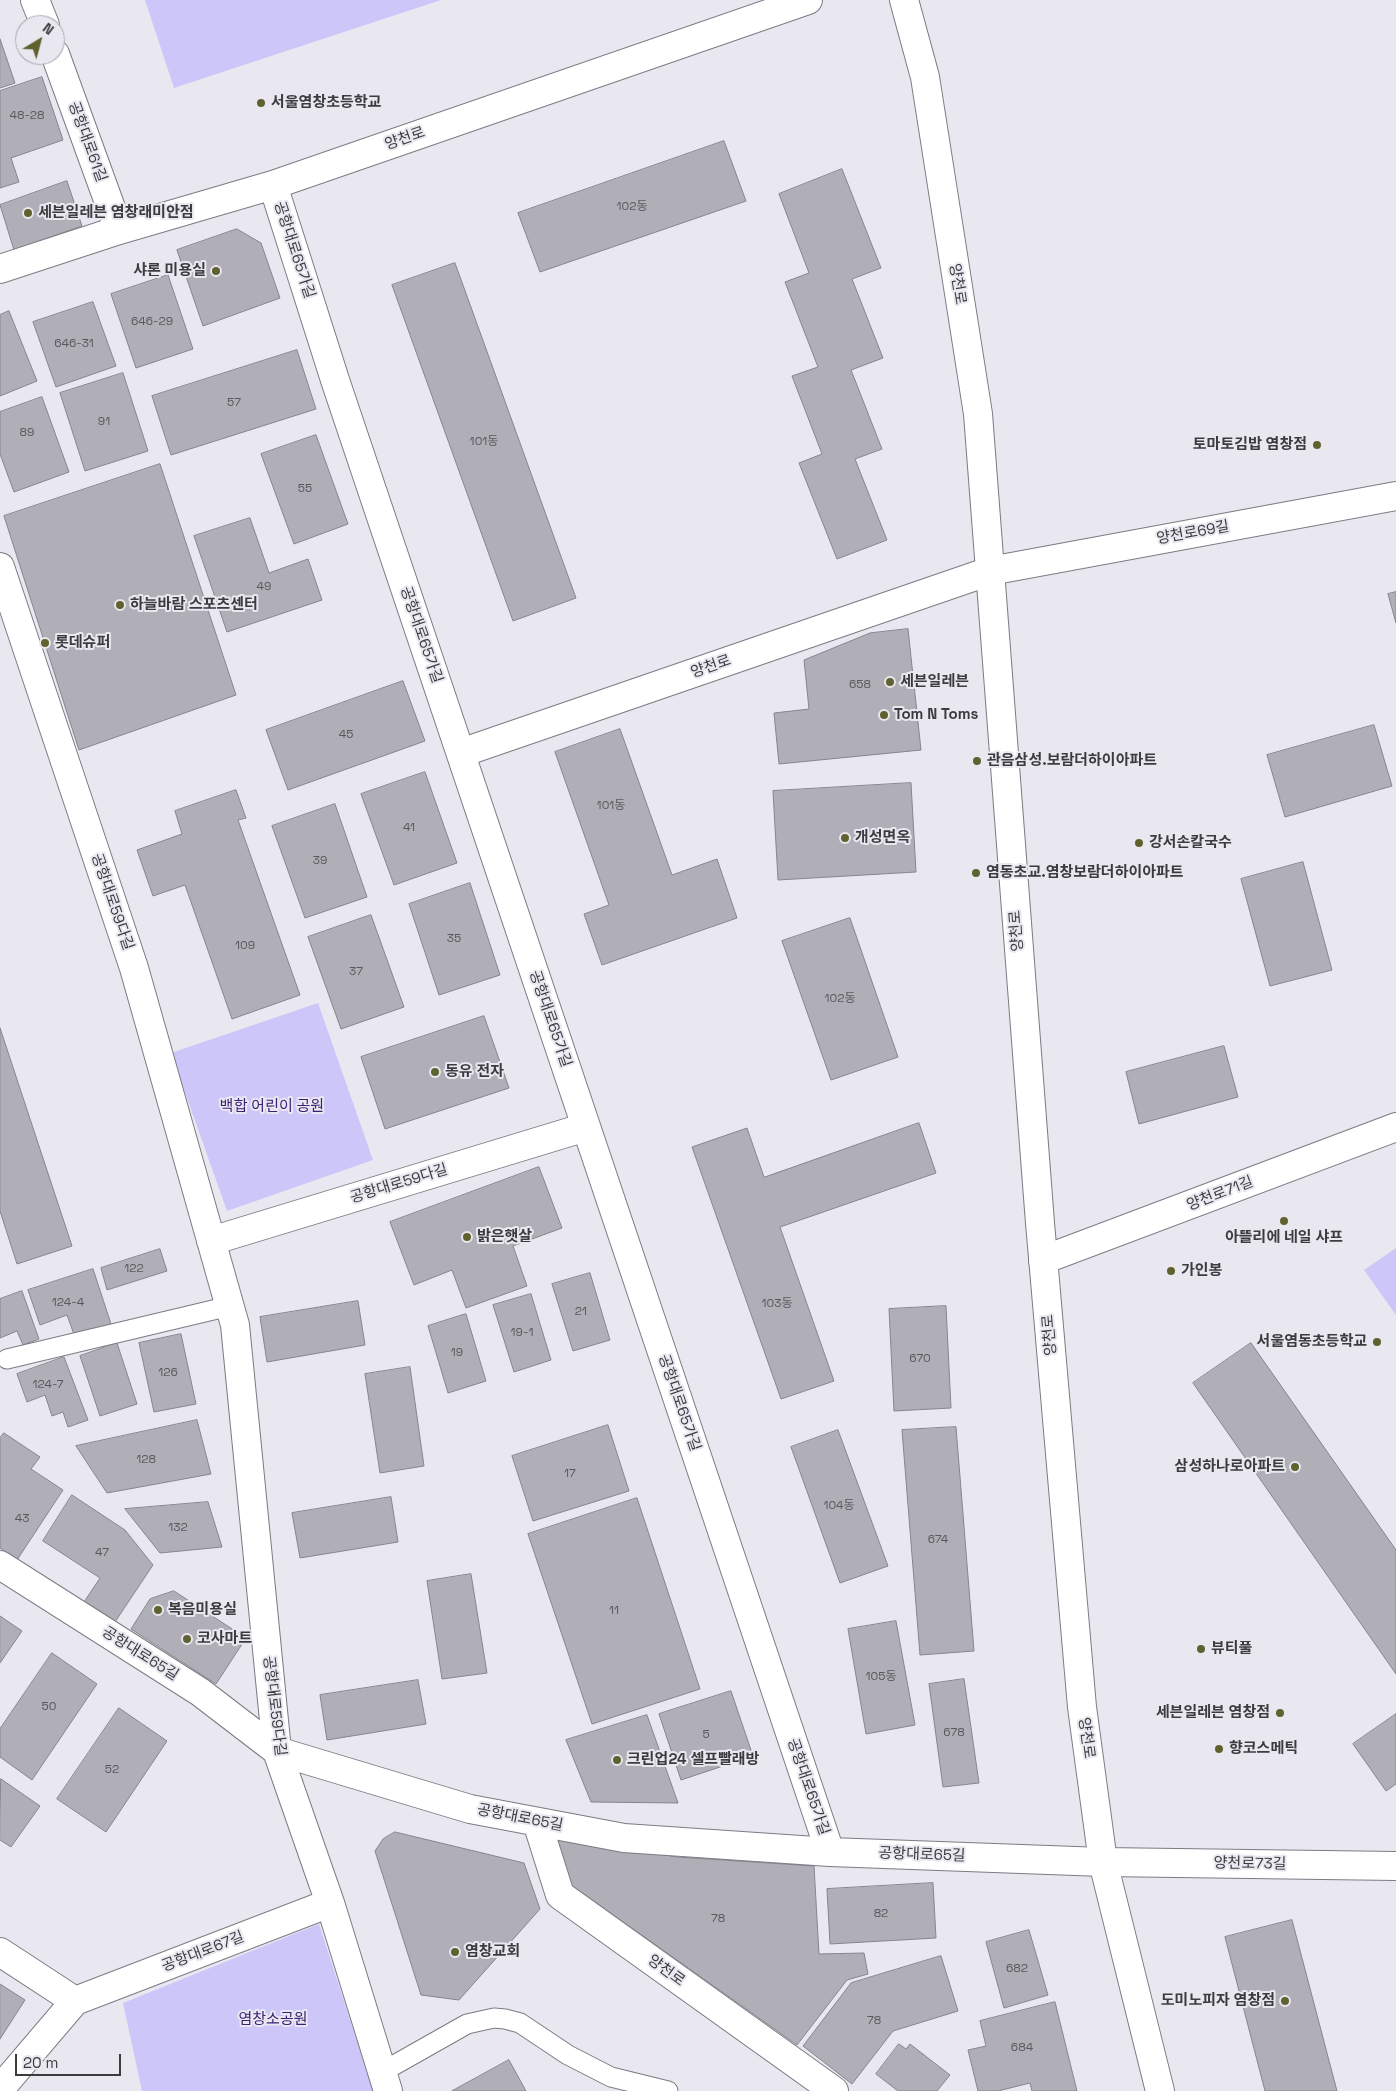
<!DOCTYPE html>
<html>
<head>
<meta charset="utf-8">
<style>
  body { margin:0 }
  #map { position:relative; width:1396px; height:2091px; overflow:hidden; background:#e9e8f1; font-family:"Space Grotesk",sans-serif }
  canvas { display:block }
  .north { position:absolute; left:15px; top:15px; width:50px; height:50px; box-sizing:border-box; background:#e9e8f1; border:1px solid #a4a3aa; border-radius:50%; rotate:37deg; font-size:14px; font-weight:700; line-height:20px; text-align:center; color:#3c3c3f }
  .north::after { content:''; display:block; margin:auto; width:18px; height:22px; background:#5f612e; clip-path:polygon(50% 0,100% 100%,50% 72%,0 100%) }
  .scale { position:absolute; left:15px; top:2054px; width:106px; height:22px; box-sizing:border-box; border:2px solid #3c3c3f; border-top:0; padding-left:6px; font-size:15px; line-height:18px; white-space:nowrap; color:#3c3c3f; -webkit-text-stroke:4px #e9e8f1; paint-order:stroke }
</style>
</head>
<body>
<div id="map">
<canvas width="1396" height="2091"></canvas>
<div class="north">N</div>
<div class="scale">20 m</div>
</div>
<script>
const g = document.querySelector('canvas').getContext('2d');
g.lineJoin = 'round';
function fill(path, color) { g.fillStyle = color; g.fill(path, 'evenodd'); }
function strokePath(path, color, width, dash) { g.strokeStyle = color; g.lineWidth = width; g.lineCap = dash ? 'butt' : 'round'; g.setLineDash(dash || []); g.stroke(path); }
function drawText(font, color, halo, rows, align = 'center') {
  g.font = font + ' "Space Grotesk","Noto Sans KR",sans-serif'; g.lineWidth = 4; g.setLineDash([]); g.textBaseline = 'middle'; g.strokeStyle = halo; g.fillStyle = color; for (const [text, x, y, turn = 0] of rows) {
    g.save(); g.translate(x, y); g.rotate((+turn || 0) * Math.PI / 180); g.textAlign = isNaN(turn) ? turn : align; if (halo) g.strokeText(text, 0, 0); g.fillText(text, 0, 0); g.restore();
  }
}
fill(new Path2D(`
  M145,0H441L174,88Z
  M318,1003L373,1160L227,1211L171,1053Z
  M1396,1248V1315L1364,1270Z
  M319,1924L373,2091H142L123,2003Z`), '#cdc6f9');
const building = new Path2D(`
  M0,39L15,83L0,88Z
  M42,77L63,140L11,158L19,182L0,188V91Z
  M724,141L746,201L540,272L518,213Z
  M842,169L881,268L852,279L883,358L851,370L882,449L855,459L887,540L837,559L799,463L822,454L792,376L818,367L785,282L809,273L779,194Z
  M67,181L82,226L14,250L0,205Z
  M237,229L261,243L280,298L203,326L177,250Z
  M455,263L576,598L513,621L392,285Z
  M168,275L193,349L136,368L111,294Z
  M93,302L116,366L56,387L33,322Z
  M9,311L37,381L0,396V315Z
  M297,350L316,409L171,455L152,396Z
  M123,373L148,451L85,471L60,393Z
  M42,397L69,472L14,492L0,454V412Z
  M316,435L348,524L294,544L261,454Z
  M160,464L236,695L79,750L4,516Z
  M250,518L269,573L308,559L322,600L227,632L194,536Z
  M1396,592V623L1388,594Z
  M908,629L921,750L779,764L774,713L809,709L804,660L870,633Z
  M403,681L425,741L288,790L266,730Z
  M1374,725L1392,786L1285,817L1267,755Z
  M620,729L672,875L717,859L737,918L602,965L584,914L609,905L555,752Z
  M425,772L457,863L394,885L361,794Z
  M911,783L916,872L778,880L773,791Z
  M236,790L246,818L238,820L300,995L232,1019L185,885L153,896L137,850L182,834L175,811Z
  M335,804L367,897L305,918L272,826Z
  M1303,862L1332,970L1270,986L1241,879Z
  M470,883L500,975L439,995L409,904Z
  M371,915L404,1007L341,1029L308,937Z
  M850,918L898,1057L831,1080L782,941Z
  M484,1016L509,1088L385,1129L361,1057Z
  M0,1028L72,1246L17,1264L0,1211Z
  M1224,1046L1238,1097L1139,1124L1126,1072Z
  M919,1123L936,1173L780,1227L834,1381L781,1399L692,1147L747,1128L764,1177Z
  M539,1167L562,1228L513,1246L527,1286L466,1308L452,1270L414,1285L390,1222Z
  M160,1249L167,1271L107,1290L101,1268Z
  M93,1269L112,1327L76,1340L67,1315L40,1325L28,1290Z
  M590,1273L610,1340L573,1351L552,1284Z
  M22,1291L39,1339L23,1345L17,1331L0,1338V1299Z
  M531,1294L551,1360L514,1372L493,1305Z
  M358,1301L365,1345L267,1362L260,1317Z
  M946,1306L951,1408L894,1411L889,1309Z
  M466,1314L486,1381L448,1393L428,1326Z
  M181,1334L196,1404L154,1412L139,1343Z
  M117,1343L137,1404L100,1416L80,1356Z
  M1251,1343L1396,1550V1674L1193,1383Z
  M64,1357L88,1420L68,1427L63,1412L52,1416L45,1395L27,1402L17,1374Z
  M410,1367L424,1466L380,1473L365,1374Z
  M197,1420L211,1474L107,1493L76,1446Z
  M608,1425L629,1491L533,1521L512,1456Z
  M956,1427L974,1651L920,1655L902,1430Z
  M838,1430L888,1566L840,1583L791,1447Z
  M4,1433L40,1457L31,1469L63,1490L17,1560L0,1548V1438Z
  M72,1495L125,1530L153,1565L113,1625L82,1605L100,1578L43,1541Z
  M391,1497L398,1542L300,1558L292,1513Z
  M637,1498L700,1689L592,1724L528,1534Z
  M208,1502L222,1547L160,1553L125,1509Z
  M471,1574L487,1673L442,1679L427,1581Z
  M174,1591L246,1638L216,1684L131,1629L150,1599Z
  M0,1616L22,1631L0,1663Z
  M896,1621L915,1725L866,1734L848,1629Z
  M52,1653L97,1684L32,1780L0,1757V1729Z
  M964,1679L979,1783L943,1787L929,1684Z
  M418,1680L426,1724L327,1740L320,1695Z
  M731,1691L753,1756L681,1780L659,1714Z
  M119,1708L167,1741L106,1832L57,1799Z
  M1396,1714V1784L1386,1791L1353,1744Z
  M647,1715L678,1803L591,1802L566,1740Z
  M1,1779L40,1806L11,1847L0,1840Z
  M395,1832L524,1863L540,1909L459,2000L421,1995L375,1851L383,1839Z
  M555,1839L678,1857L814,1866L819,1954L864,1953L868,1974L847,1980L797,2045L571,1885Z
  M933,1883L936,1938L830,1944L827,1889Z
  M1292,1920L1337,2091H1265L1225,1937Z
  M1029,1930L1048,1995L1004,2008L986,1942Z
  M941,1956L958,2011L893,2031L852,2084L803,2046L851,1983Z
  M0,1984L25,2000L0,2039Z
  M1055,2002L1077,2091H1032L1030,2083L998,2091H978L968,2050L986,2046L980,2021Z
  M899,2044L906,2049L910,2044L950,2075L937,2091H898L876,2074Z
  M509,2060L526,2091H452Z`);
fill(building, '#b0afb8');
strokePath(building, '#86858e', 1);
const lane = new Path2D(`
  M7,1359L230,1306
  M382,2072L467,2024L494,2018L505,2019L520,2023L568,2055L611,2077L668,2091`);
const street = new Path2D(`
  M35,0L45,25
  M55,54L119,230
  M273,185L335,380L830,1852
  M0,269L119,230L273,185L808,0
  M0,567L134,968L235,1325L277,1751L330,1903L388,2091
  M461,753L990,571L1396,496
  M211,1241L586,1127
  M1043,1260L1396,1127
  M0,1565L200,1692L277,1751L470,1809L624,1838L830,1852L1103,1862L1396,1866
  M537,1822L560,1895L834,2091
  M0,1952L75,2001
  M0,2089L75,2001L330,1903`);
const secondary = new Path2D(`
  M904,0L925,77L978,414L1040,1223L1082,1707L1103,1862L1160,2091`);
strokePath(lane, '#7c7b84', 21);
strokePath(street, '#7c7b84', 30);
strokePath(secondary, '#7c7b84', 30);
strokePath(lane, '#fff', 19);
strokePath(street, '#fff', 28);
strokePath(secondary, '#fff', 28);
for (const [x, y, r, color] of [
  [261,103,5,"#5f612e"],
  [28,213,5,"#5f612e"],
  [216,271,5,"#5f612e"],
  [1317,445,5,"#5f612e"],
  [120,605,5,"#5f612e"],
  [45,643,5,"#5f612e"],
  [890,682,5,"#5f612e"],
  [884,715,5,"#5f612e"],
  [977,761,5,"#5f612e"],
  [845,838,5,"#5f612e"],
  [1139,843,5,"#5f612e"],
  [976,873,5,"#5f612e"],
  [435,1072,5,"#5f612e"],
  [1284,1221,5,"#5f612e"],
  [467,1237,5,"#5f612e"],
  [1171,1271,5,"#5f612e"],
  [1377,1342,5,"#5f612e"],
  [1295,1467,5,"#5f612e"],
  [158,1610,5,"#5f612e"],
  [187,1639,5,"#5f612e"],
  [1201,1649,5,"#5f612e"],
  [1280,1713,5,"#5f612e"],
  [1219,1749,5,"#5f612e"],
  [617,1760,5,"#5f612e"],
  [455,1952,5,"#5f612e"],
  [1285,2001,5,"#5f612e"]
]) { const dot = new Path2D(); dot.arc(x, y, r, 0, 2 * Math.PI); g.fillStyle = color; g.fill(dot); strokePath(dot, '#e9e8f1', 2); }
drawText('12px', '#59595d', null, [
  ["48-28",27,116],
  ["102동",632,207],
  ["646-29",152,322],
  ["646-31",74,344],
  ["57",234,403],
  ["91",104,422],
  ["89",27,433],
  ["101동",484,442],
  ["55",305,489],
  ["49",264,587],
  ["658",860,685],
  ["45",346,735],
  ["101동",611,806],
  ["41",409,828],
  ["39",320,861],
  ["35",454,939],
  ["109",245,946],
  ["37",356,972],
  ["102동",840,999],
  ["122",134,1269],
  ["124-4",68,1303],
  ["103동",777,1304],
  ["21",581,1312],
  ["19-1",522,1333],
  ["19",457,1353],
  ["670",920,1359],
  ["126",168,1373],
  ["124-7",48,1385],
  ["128",146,1460],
  ["17",570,1474],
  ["104동",839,1506],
  ["43",22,1519],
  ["132",178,1528],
  ["674",938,1540],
  ["47",102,1553],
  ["11",614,1611],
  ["105동",881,1677],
  ["50",49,1707],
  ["678",954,1733],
  ["5",706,1735],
  ["52",112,1770],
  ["82",881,1914],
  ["78",718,1919],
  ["682",1017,1969],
  ["78",874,2021],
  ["684",1022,2048]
]);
drawText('bold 15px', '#3c3c3f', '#e9e8f1', [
  ["서울염창초등학교",271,103],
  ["세븐일레븐 염창래미안점",38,213],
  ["샤론 미용실",206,271,"right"],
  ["토마토김밥 염창점",1307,445,"right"],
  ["하늘바람 스포츠센터",130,605],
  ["롯데슈퍼",55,643],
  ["세븐일레븐",900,682],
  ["Tom N Toms",894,715],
  ["관음삼성.보람더하이아파트",987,761],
  ["개성면옥",855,838],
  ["강서손칼국수",1149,843],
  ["염동초교.염창보람더하이아파트",986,873],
  ["동유 전자",445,1072],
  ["밝은햇살",477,1237],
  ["아뜰리에 네일 샤프",1284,1238,"center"],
  ["가인봉",1181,1271],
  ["서울염동초등학교",1367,1342,"right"],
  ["삼성하나로아파트",1285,1467,"right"],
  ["복음미용실",168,1610],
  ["코사마트",197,1639],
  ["뷰티풀",1211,1649],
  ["세븐일레븐 염창점",1270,1713,"right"],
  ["향코스메틱",1229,1749],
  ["크린업24 셀프빨래방",627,1760],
  ["염창교회",465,1952],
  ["도미노피자 염창점",1275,2001,"right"]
], 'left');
drawText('15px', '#3c3c3f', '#e9e8f1', [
  ["양천로",405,139,-19],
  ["공항대로61길",87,142,70],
  ["공항대로65가길",294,250,72],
  ["양천로",957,284,81],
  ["양천로69길",1193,533,-10],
  ["공항대로65가길",421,635,71],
  ["양천로",711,667,-19],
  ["공항대로59다길",112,902,71],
  ["양천로",1017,931,-94],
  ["공항대로65가길",550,1019,71],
  ["공항대로59다길",399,1184,-17],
  ["양천로71길",1220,1194,-21],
  ["양천로",1050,1335,-95],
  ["공항대로65가길",679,1403,71],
  ["공항대로65길",140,1654,32],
  ["공항대로59다길",274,1706,83],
  ["양천로",1086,1738,82],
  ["공항대로65가길",808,1787,71],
  ["공항대로65길",520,1818,11],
  ["공항대로65길",922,1855,2],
  ["양천로73길",1250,1864,1],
  ["공항대로67길",203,1952,-21],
  ["양천로",666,1971,36]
]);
drawText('15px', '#3b2275', '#e9e8f1', [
  ["백합 어린이 공원",272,1107],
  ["염창소공원",273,2020]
]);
</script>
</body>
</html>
